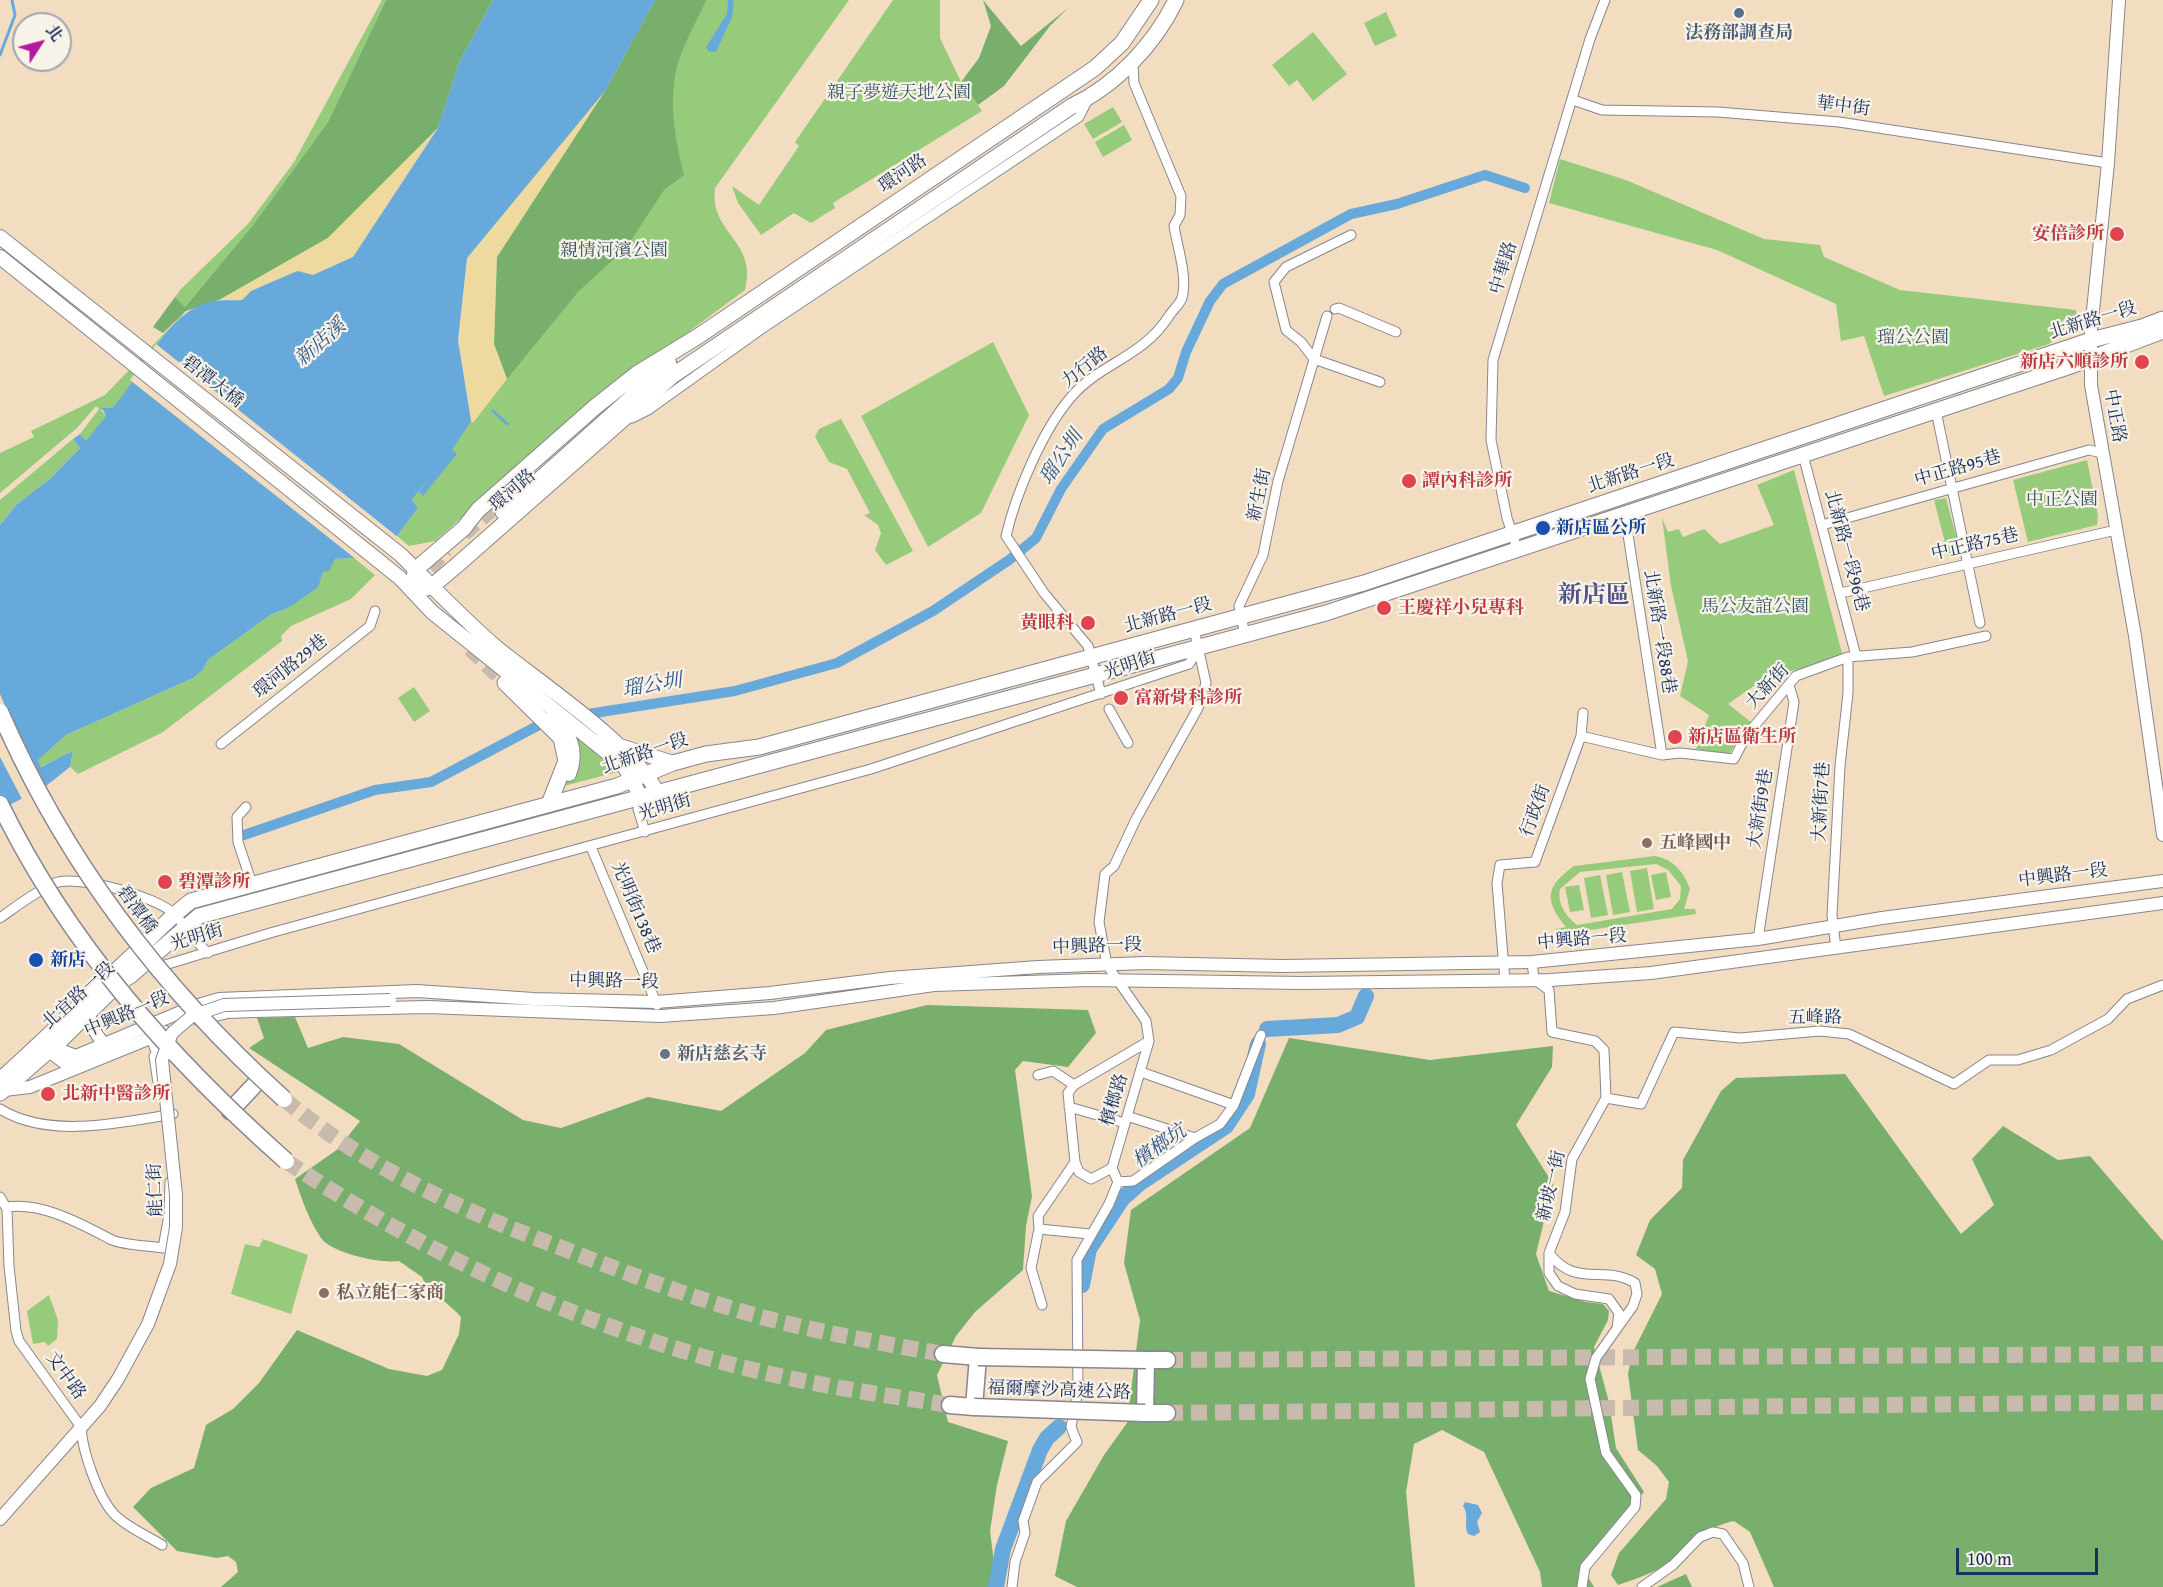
<!DOCTYPE html>
<html>
<head>
<meta charset="utf-8">
<style>
  body { margin:0 }
  #map { position:relative; width:2163px; height:1587px; overflow:hidden; background:#f3ddc0; font-family:"Gentium Book Plus","Noto Serif TC",serif }
  canvas { display:block }
  .north { position:absolute; left:12px; top:12px; width:60px; height:60px; box-sizing:border-box; background:#f7f3e8; border:2px solid #9fa5b1; border-radius:50%; rotate:54deg; font-size:16px; font-weight:700; line-height:24px; text-align:center; color:#1b2f5e }
  .north::after { content:''; display:block; margin:auto; width:21px; height:27px; background:#b5179e; clip-path:polygon(50% 0,100% 100%,50% 72%,0 100%) }
  .scale { position:absolute; left:1956px; top:1548px; width:142px; height:27px; box-sizing:border-box; border:3px solid #1b2f5e; border-top:0; padding-left:8px; font-size:18px; line-height:21px; white-space:nowrap; color:#1b2f5e; -webkit-text-stroke:4px #f7f3e8; paint-order:stroke }
</style>
</head>
<body>
<div id="map">
<canvas width="2163" height="1587"></canvas>
<div class="north">北</div>
<div class="scale">100 m</div>
</div>
<script>
const g = document.querySelector('canvas').getContext('2d');
g.lineJoin = 'round';
function fill(path, color) { g.fillStyle = color; g.fill(path, 'evenodd'); }
function strokePath(path, color, width, dash) { g.strokeStyle = color; g.lineWidth = width; g.lineCap = dash ? 'butt' : 'round'; g.setLineDash(dash || []); g.stroke(path); }
function drawText(font, color, halo, rows, align = 'center') {
  g.font = font + ' "Gentium Book Plus","Noto Serif TC",serif'; g.lineWidth = 4.5; g.setLineDash([]); g.textBaseline = 'middle'; g.strokeStyle = halo; g.fillStyle = color; for (const [text, x, y, turn = 0] of rows) {
    g.save(); g.translate(x, y); g.rotate((+turn || 0) * Math.PI / 180); g.textAlign = isNaN(turn) ? turn : align; if (halo) g.strokeText(text, 0, 0); g.fillText(text, 0, 0); g.restore();
  }
}
fill(new Path2D(`
  M382,0H386L328,122L253,225L184,308L175,297L181,289L248,224L294,162Z
  M655,0H849L715,188C709,234 758,240 745,290L590,405L435,541L409,546L397,536L418,508L412,499L413,492L471,421L467,258L605,91Z
  M893,0H940V38L961,82L982,111L833,203L835,208L811,223L794,213L761,235L738,203L732,186L759,205L799,146L795,142Z
  M1386,12L1397,36L1375,46L1364,23Z
  M1313,32L1347,74L1313,101L1297,80L1289,86L1272,65Z
  M1113,107L1122,122L1093,139L1084,124Z
  M1124,125L1132,140L1103,157L1095,142Z
  M1560,159L1626,180L1764,239L1820,245L1824,257L1900,290L2076,310L2077,316L2065,323L2063,333L2049,344L1884,396L1864,336L1841,341L1836,304L1717,250L1549,203Z
  M186,311L136,374L129,391L112,408L101,410L106,416L86,442L80,434L99,409L96,406L77,428L0,493V453L34,437L31,431L105,395Z
  M993,342L1029,415L981,513L928,547L861,416Z
  M841,419L913,551L890,563L886,565L875,550L881,533L878,525L864,515L870,513L847,469L829,462L815,437L819,429Z
  M73,439L80,448L52,477L16,505L0,525V500Z
  M2087,460L2098,516L2097,525L2028,542L2013,480Z
  M1794,470L1843,657L1765,678L1728,704L1751,722L1728,755L1696,749L1709,715L1680,696L1688,661L1671,586L1662,518L1668,532L1679,529L1683,537L1704,529L1720,544L1774,525L1757,485Z
  M1946,498L1961,555L1949,558L1934,500Z
  M354,558L375,575L351,599L291,626L281,636L282,641L163,732L78,774L70,767L73,752L40,767L38,760L66,735L193,678L203,670L208,660L270,615L290,607L335,559Z
  M414,687L430,711L414,722L398,698Z
  M573,733L621,771L564,786L571,775Z
  M1655,856C1673,859 1684,872 1690,889L1684,909H1695L1696,914L1557,935L1556,929L1566,927C1544,900 1545,887 1574,866ZM1656,864L1668,870L1681,886L1680,899L1672,909L1577,925C1566,916 1557,904 1560,889L1580,872Z
  M1647,868L1654,909L1637,912L1630,871Z
  M1622,872L1630,912L1613,915L1606,875Z
  M1666,872L1671,897L1656,900L1651,875Z
  M1600,875L1608,915L1591,918L1584,878Z
  M1579,885L1584,910L1570,912L1565,887Z
  M263,1239L308,1255L291,1314L231,1294L245,1244L259,1247Z
  M49,1295L58,1320L57,1339L48,1346L45,1342L33,1344L27,1311Z`), '#97cb7c');
fill(new Path2D(`
  M386,0H493L460,61L438,128L328,238L221,299L186,311L163,333L153,327L175,297L185,307L253,225L328,122Z
  M655,0H706C698,19 686,39 679,60C667,97 675,138 684,175L664,190L626,248L578,292L507,379L494,344L497,257L605,91Z
  M983,0L1021,46L1068,8L1050,26L1004,86L978,105L961,82L979,58L991,26Z
  M927,1005L1088,1010L1096,1033L1068,1067L1023,1061L1015,1070L1032,1196L1026,1226L1023,1270L975,1312L956,1336L937,1375L948,1422L1008,1441L997,1485L990,1531L997,1587H221L238,1572L236,1562L228,1556L217,1558L177,1551L133,1507L151,1488L194,1468L206,1425L233,1409L259,1383L297,1330L389,1369L427,1376L442,1370L459,1334L461,1317C451,1305 426,1289 422,1277L399,1261C381,1264 331,1253 321,1238C309,1220 302,1200 295,1179L338,1149L360,1121L249,1048L264,1038L257,1018L295,1017L308,1048L343,1037L399,1044L523,1120L561,1128L648,1097L721,1111L805,1053L826,1030Z
  M1289,1038L1430,1060L1553,1046L1552,1067L1516,1125L1553,1184L1536,1254L1549,1291L1586,1302L1603,1304L1609,1311L1608,1320L1594,1347L1609,1402L1616,1448L1644,1492L1597,1546L1588,1577L1594,1587H1542L1540,1572L1484,1452L1442,1430L1414,1444L1406,1492L1415,1587H1077L1055,1576L1066,1521L1104,1455L1127,1423L1140,1320L1124,1263L1131,1210L1250,1128Z
  M1845,1074L1961,1234L1994,1205L1972,1159L2003,1126L2058,1160L2090,1156L2163,1241V1587H1774L1750,1532L1734,1521C1703,1528 1702,1539 1679,1557C1661,1570 1639,1578 1618,1585L1611,1575L1619,1553L1666,1499L1669,1482L1657,1466L1638,1450L1628,1374L1632,1354L1662,1294L1655,1269L1636,1255L1650,1220L1682,1188L1683,1160L1721,1091L1736,1078Z
  M1686,1574L1692,1587H1657Z`), '#79af6c');
fill(new Path2D(`
  M605,91L497,257L494,344L507,379L473,423L471,421L458,340L467,258Z
  M438,128L353,258L313,275L298,271L278,279L251,291L242,300L221,299L328,238Z`), '#eeda9e');
fill(new Path2D(`
  M493,0H655L605,91L467,258L458,340L471,421L450,453L453,450L457,454L423,496L419,492L433,474L412,499L418,508L397,536L354,558L335,559L329,571L323,572L318,587L290,607L270,615L208,660L203,670L193,678L66,735L38,760L41,767L73,751L70,767L46,786L0,810V525L16,505L52,477L80,448L73,439L80,434L86,441L106,416L102,408H112C141,378 164,316 206,303C218,299 229,301 242,300L251,291L290,274L298,271L313,275L353,257L438,128L460,61Z
  M728,0H734L732,17L716,52H709L706,47L727,14Z
  M1465,1502L1478,1505L1482,1513L1477,1522L1480,1532L1474,1536L1468,1534C1463,1525 1470,1516 1463,1506Z`), '#68a9dc');
fill(new Path2D(`
  M156,344L399,538L357,560L130,380Z
  M0,694L24,752L45,790L23,801L0,757Z`), '#f3ddc0');
strokePath(new Path2D(`
  M0,55L15,15L12,0
  M493,411L507,424`), '#68a9dc', 3);
strokePath(new Path2D(`
  M588,714L735,691L837,663L933,611L1009,560L1036,538L1061,489L1103,429L1169,389L1178,378L1186,352L1210,301L1223,284L1351,214L1397,204L1485,175L1525,188
  M244,835L375,790L431,782L541,724`), '#68a9dc', 10);
strokePath(new Path2D(`
  M1267,1029L1338,1025L1357,1017L1366,996
  M1082,1285L1089,1249L1122,1199L1140,1183L1226,1126L1247,1094L1258,1044
  M996,1587L1003,1549L1040,1450L1047,1438L1059,1427`), '#68a9dc', 16);
strokePath(new Path2D(`
  M464,534L498,504
  M421,589L424,575L446,550
  M470,649L505,683`), '#c8baac', 15, [15, 8]);
strokePath(new Path2D(`
  M284,1099C367,1169 466,1212 567,1250C634,1276 703,1302 773,1320C829,1334 886,1344 943,1354
  M286,1161C434,1260 601,1336 775,1375C833,1388 891,1396 950,1405
  M1167,1360L2163,1354
  M1167,1413L2163,1402`), '#c8baac', 16, [16, 8]);
const minor = new Path2D(`
  M1573,100L1602,110L1718,112L1839,122L2108,163
  M1351,235L1286,267L1274,282L1286,330L1301,342L1314,359L1380,382
  M1335,309L1339,308L1396,332
  M1936,411L1980,623
  M632,418L648,410L760,330L1079,117L1088,99
  M1803,455L1856,656
  M1625,515L1662,755
  M1822,525L2089,450L2102,453
  M1518,551L1507,518L1491,440L1493,360L1590,39L1605,0
  M1841,593L2116,530
  M1245,635L1239,606L1263,555L1278,481L1327,316
  M1101,694L1088,646L1044,593L1006,536C1016,493 1043,429 1072,396C1102,362 1142,358 1169,316C1172,311 1180,304 1182,298C1188,277 1177,246 1174,226L1180,215L1181,196L1134,83L1133,63
  M1109,709L1128,743
  M1581,736L1662,755L1680,753L1734,759L1746,736L1796,676L1848,657L1912,652L1986,636
  M221,744L370,626L375,611
  M641,797L638,809L645,832
  M246,807L237,817L238,842L252,884
  M591,847L657,1005
  M0,918C17,906 36,891 55,883C77,874 158,897 174,914C187,927 194,941 208,953
  M1758,939L1794,702L1789,685
  M1836,949L1832,915L1840,766L1848,693V657
  M1532,962L1534,979L1549,990L1552,1032L1595,1041L1604,1050L1606,1098L1572,1159L1565,1212L1549,1253V1273L1558,1286L1575,1294L1609,1299L1619,1313L1617,1328
  M155,968L270,933L871,769L1189,664L1199,648
  M1505,981L1497,883L1500,865L1535,862L1581,736L1583,713
  M149,1033L161,1065
  M154,1056L160,1096
  M1141,1072L1234,1105
  M1038,1075L1053,1071L1074,1085
  M1606,1098L1641,1104L1674,1032L1740,1038L1820,1031L1849,1034L1954,1084L1989,1060H2018L2051,1050L2108,1019L2127,999L2163,985
  M1069,1107L1125,1123
  M0,1109C49,1139 119,1123 173,1114
  M1127,1116L1195,1138
  M1075,1162L1079,1172L1091,1179L1112,1168
  M1118,1182L1133,1181L1195,1138L1220,1124L1234,1105L1261,1035
  M0,1197L7,1209L9,1266L16,1331L19,1341L81,1427C82,1450 98,1497 114,1514C126,1527 148,1536 162,1545
  M7,1207C43,1202 81,1224 112,1240C123,1245 150,1246 163,1248L169,1215L170,1182
  M1039,1229L1038,1216L1075,1162L1068,1093L1074,1085L1149,1041
  M1549,1253C1576,1289 1604,1264 1635,1283L1637,1294L1633,1306L1596,1358L1590,1379L1606,1453L1636,1495L1635,1507L1585,1567L1582,1587
  M1042,1305L1031,1268L1039,1229L1090,1234
  M1012,1587L1015,1562L1025,1533L1023,1521L1037,1482L1077,1442L1071,1427L1078,1391L1077,1260L1109,1204L1118,1182L1112,1168L1149,1041L1146,1021L1107,965L1099,922L1105,874L1114,866L1136,819L1198,708L1206,683L1194,629
  M1642,1587L1673,1565L1700,1537L1713,1532L1723,1534L1743,1563L1749,1587`);
const tertiary = new Path2D(`
  M2119,0L2108,163L2091,330V385L2135,636L2163,835
  M88,1012L94,1030L104,1045
  M198,1019L228,1012L254,1011L427,1007L660,1016L774,1008L934,985L1089,980L1303,983L1550,980L1651,973L2163,903
  M50,1040L63,1051L76,1056L195,1006L219,999L417,991L533,999L656,1002L770,993L890,978L1038,967L1145,963L1283,966L1532,962L1758,939L1882,918L2163,881
  M41,1045L66,1064L80,1066
  M4,1090L30,1087L165,1032
  M0,1519L100,1406L118,1379`);
const secondary = new Path2D(`
  M0,237L401,555C432,586 462,618 496,647C540,683 634,745 657,792
  M0,257L400,578L432,612L624,766L641,797
  M553,717C570,734 578,750 569,774
  M620,746L673,763`);
const primary = new Path2D(`
  M0,1080C46,1039 89,996 134,954C152,936 170,917 191,901L617,786L673,763L706,754L759,747L1364,583L2091,340L2142,327L2163,319
  M0,1093L62,1039L120,982L130,976L199,916L1326,613L2068,367L2163,331`);
const trunk = new Path2D(`
  M503,512L669,364
  M413,591L431,587L456,566L672,376L1072,106C1116,85 1155,44 1176,0
  M413,591L415,570L464,528L478,510L595,407L638,373L697,337L1095,68L1122,43L1151,0
  M505,683L561,738L566,761L549,804`);
const motorway = new Path2D(`
  M230,1111L261,1078
  M943,1354L978,1357L974,1407L950,1405
  M1167,1360H1146L1145,1413H1167`);
strokePath(minor, '#87868f', 11);
strokePath(tertiary, '#87868f', 14);
strokePath(secondary, '#87868f', 16);
strokePath(primary, '#87868f', 17);
strokePath(trunk, '#87868f', 17);
strokePath(motorway, '#87868f', 19);
strokePath(minor, '#fff', 9);
strokePath(tertiary, '#fff', 12);
strokePath(secondary, '#fff', 14);
strokePath(primary, '#fff', 15);
strokePath(trunk, '#fff', 15);
strokePath(motorway, '#fff', 16);
const tertiaryBridge = new Path2D(`
  M118,1379L148,1324L170,1264L176,1227V1195L162,1060L172,1033L192,1016L224,1005L390,1000`);
const motorwayBridge = new Path2D(`
  M0,712C65,862 163,990 284,1099
  M0,804C68,944 170,1058 286,1161
  M978,1357L1146,1360
  M974,1407L1145,1413`);
strokePath(tertiaryBridge, '#87868f', 14, []);
strokePath(motorwayBridge, '#87868f', 19, []);
strokePath(tertiaryBridge, '#fff', 12);
strokePath(motorwayBridge, '#fff', 16);
for (const [x, y, r, color] of [
  [1739,13,6,"#5c6f8a"],
  [2117,234,8,"#e0444e"],
  [2142,362,8,"#e0444e"],
  [1409,481,8,"#e0444e"],
  [1543,528,8,"#1a4fb4"],
  [1384,608,8,"#e0444e"],
  [1088,623,8,"#e0444e"],
  [1121,698,8,"#e0444e"],
  [1675,737,8,"#e0444e"],
  [1647,843,6,"#8d6e63"],
  [165,882,8,"#e0444e"],
  [36,960,8,"#1a4fb4"],
  [665,1054,6,"#6b7280"],
  [48,1094,8,"#e0444e"],
  [324,1293,6,"#8d6e63"]
]) { const dot = new Path2D(); dot.arc(x, y, r, 0, 2 * Math.PI); g.fillStyle = color; g.fill(dot); strokePath(dot, '#f7f3e8', 2); }
drawText('bold 18px', '#4e5e75', '#f7f3e8', [
  ["法務部調查局",1739,33]
]);
drawText('18px', '#3a5666', '#f7f3e8', [
  ["親子夢遊天地公園",899,93],
  ["親情河濱公園",614,251],
  ["瑠公公園",1913,338],
  ["中正公園",2062,500],
  ["馬公友誼公園",1755,607]
]);
drawText('18px', '#1b2f5e', '#f7f3e8', [
  ["華中街",1843,107,7],
  ["環河路",903,174,-34],
  ["中華路",1504,268,-73],
  ["北新路一段",2093,321,-17],
  ["力行路",1085,368,-39],
  ["碧潭大橋",212,382,38],
  ["中正路",2114,416,80],
  ["中正路95巷",1958,469,-16],
  ["北新路一段",1631,474,-18],
  ["環河路",513,491,-41],
  ["新生街",1260,495,-78],
  ["中正路75巷",1975,545,-13],
  ["北新路一段96巷",1846,551,75],
  ["北新路一段",1168,616,-15],
  ["北新路一段88巷",1659,632,81],
  ["光明街",1130,666,-19],
  ["環河路29巷",291,667,-39],
  ["大新街",1768,687,-47],
  ["北新路一段",645,754,-19],
  ["大新街7巷",1822,802,-87],
  ["光明街",665,808,-17],
  ["大新街9巷",1761,809,-81],
  ["行政街",1536,811,-70],
  ["中興路一段",2063,876,-7],
  ["光明街138巷",635,908,67],
  ["碧潭橋",136,910,54],
  ["光明街",197,938,-17],
  ["中興路一段",1582,940,-5],
  ["中興路一段",1097,947,-2],
  ["中興路一段",614,982,1],
  ["北宜路一段",79,996,-42],
  ["中興路一段",127,1015,-23],
  ["五峰路",1815,1018],
  ["檳榔路",1115,1100,-73],
  ["新坡一街",1552,1186,-77],
  ["能仁街",156,1190,-92],
  ["文中路",65,1376,54],
  ["福爾摩沙高速公路",1059,1391,2]
]);
drawText('bold 18px', '#be3a42', '#f7f3e8', [
  ["安倍診所",2104,234,"right"],
  ["新店六順診所",2128,362,"right"],
  ["譚內科診所",1422,481],
  ["王慶祥小兒專科",1398,608],
  ["黃眼科",1074,623,"right"],
  ["富新骨科診所",1134,698],
  ["新店區衛生所",1688,737],
  ["碧潭診所",178,882],
  ["北新中醫診所",62,1094]
], 'left');
drawText('bold 18px', '#164399', '#f7f3e8', [
  ["新店區公所",1556,528],
  ["新店",50,960]
], 'left');
drawText('bold 18px', '#785e54', '#f7f3e8', [
  ["五峰國中",1659,843],
  ["私立能仁家商",336,1293]
], 'left');
drawText('bold 18px', '#5b616d', '#f7f3e8', [
  ["新店慈玄寺",677,1054]
], 'left');
drawText('italic 20px', '#325484', '#f7f3e8', [
  ["新店溪",321,343,-41],
  ["瑠公圳",1062,458,-56],
  ["瑠公圳",652,686,-9],
  ["檳榔坑",1160,1147,-35]
]);
drawText('bold 24px', '#51528a', '#f7f3e8', [
  ["新店區",1594,596]
]);
</script>
</body>
</html>
